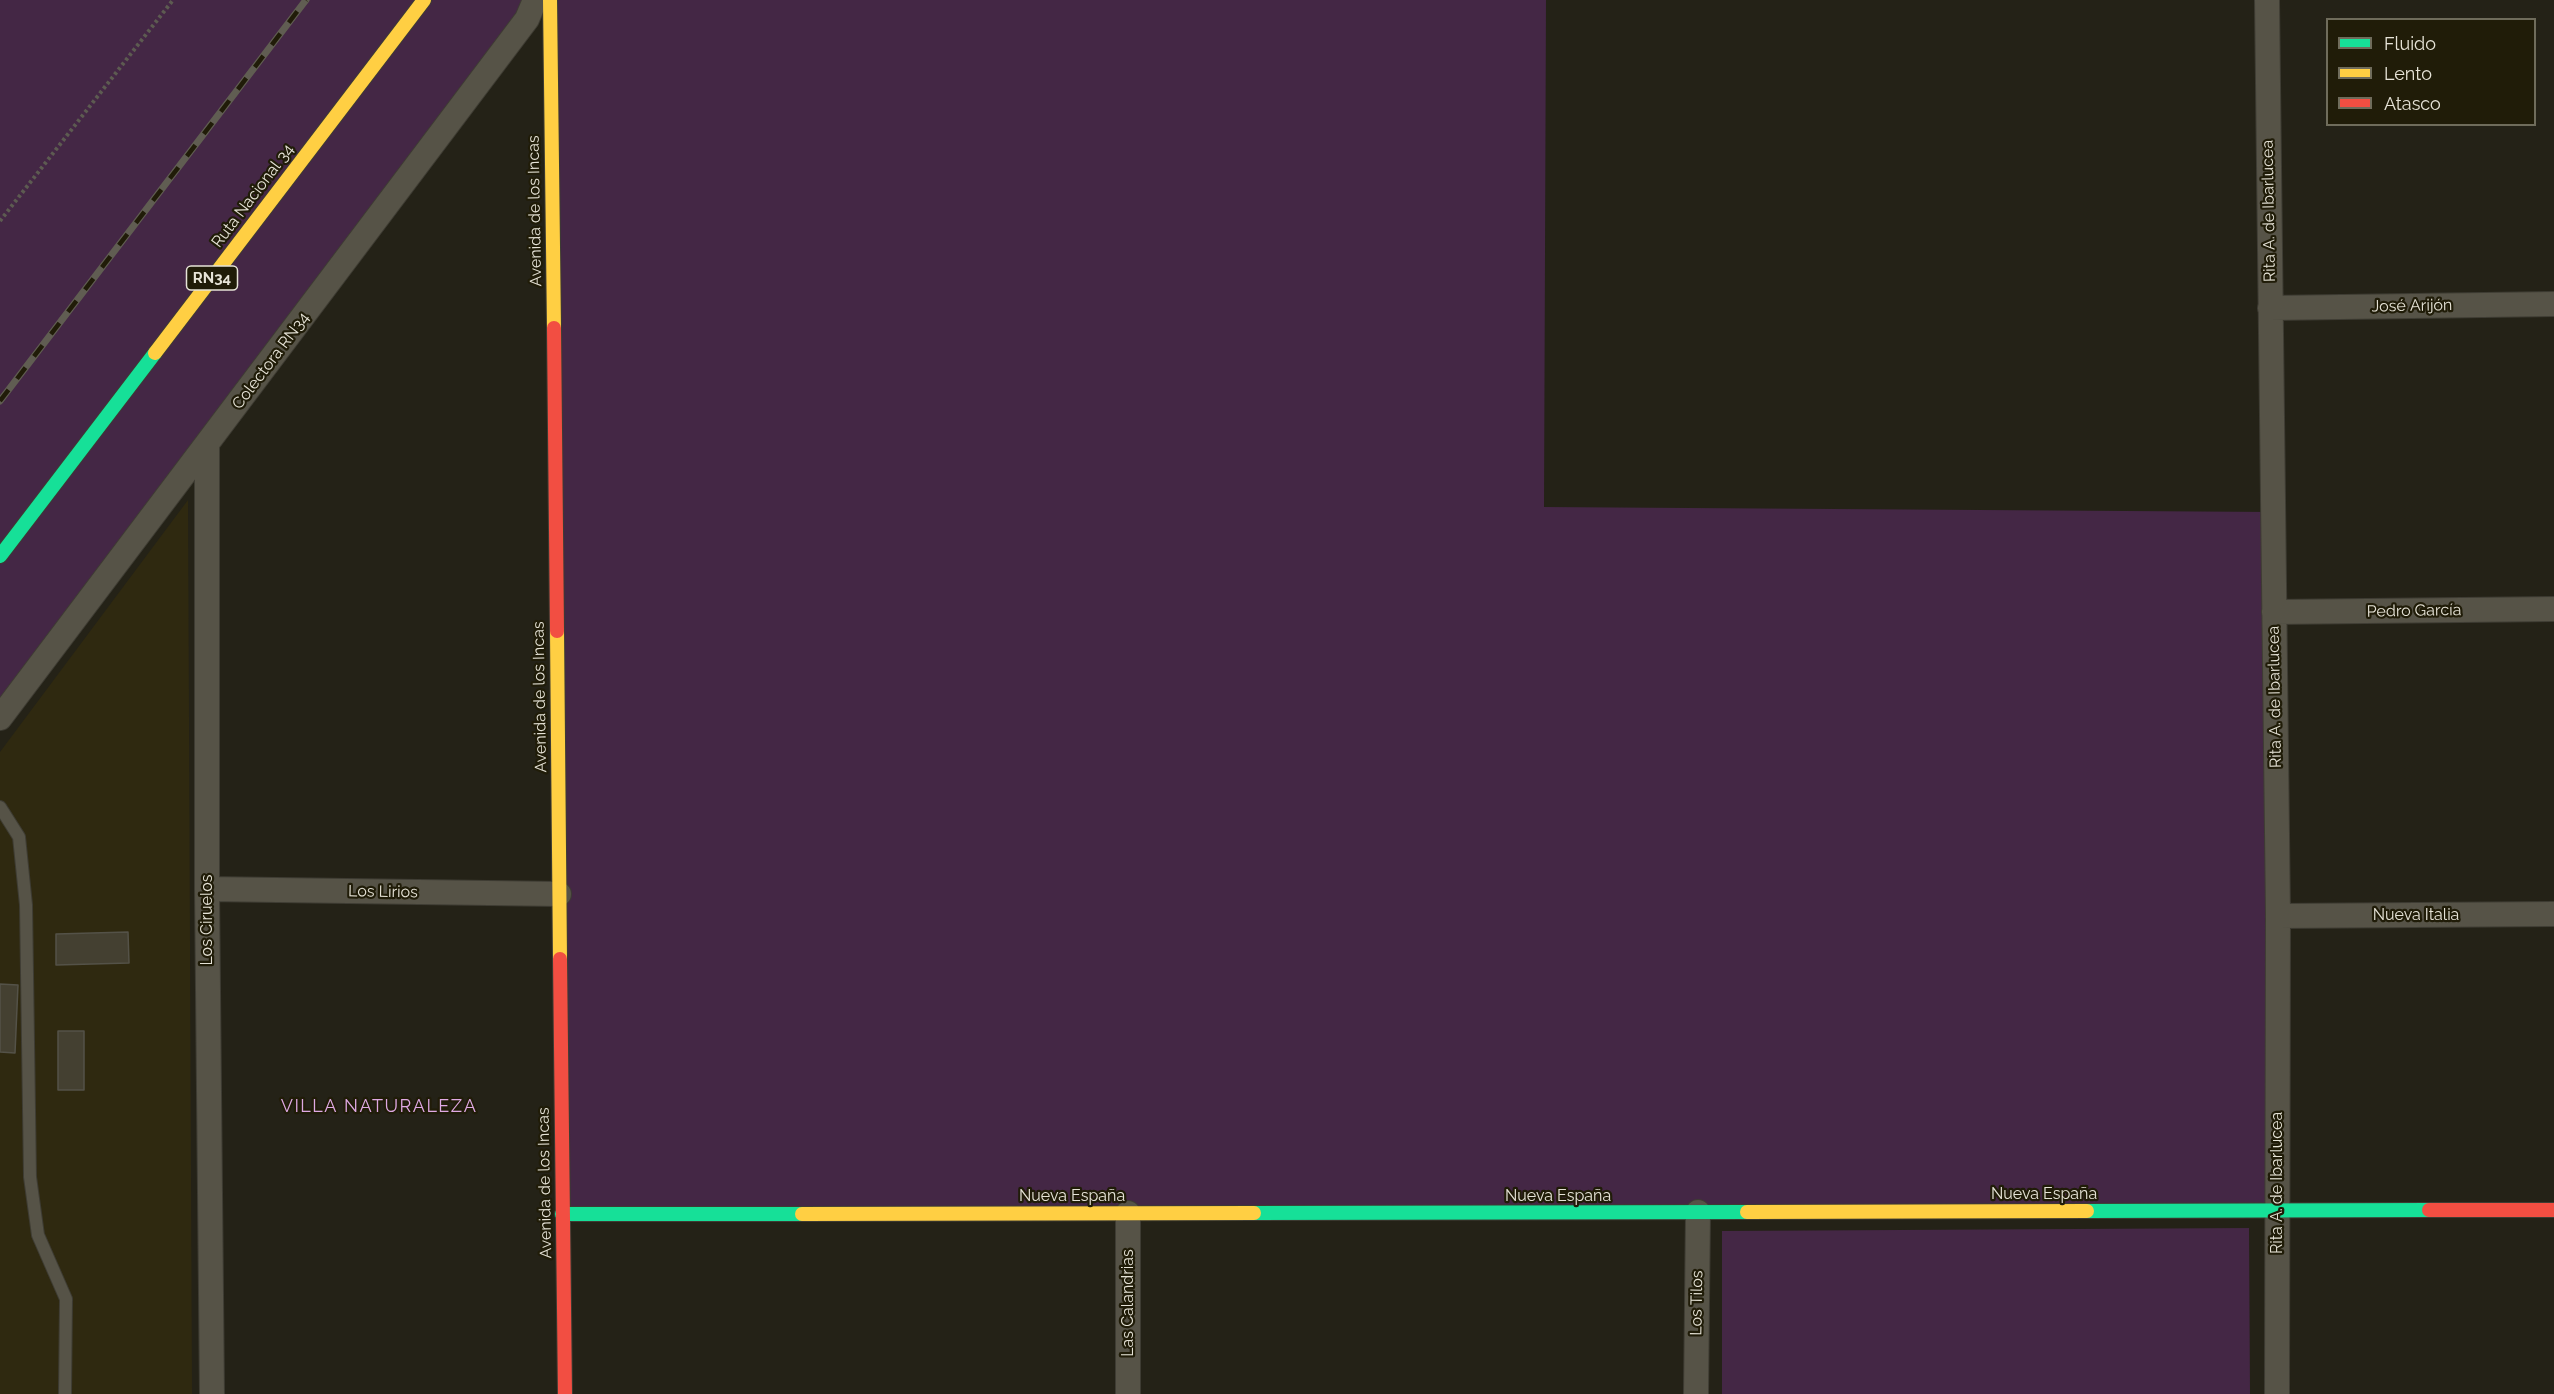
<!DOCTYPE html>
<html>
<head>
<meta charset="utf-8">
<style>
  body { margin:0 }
  #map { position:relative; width:2554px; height:1394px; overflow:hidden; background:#242217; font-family:Raleway,sans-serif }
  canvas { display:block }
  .legend { position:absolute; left:2326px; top:18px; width:210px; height:108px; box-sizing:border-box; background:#201c08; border:2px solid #6f6c5b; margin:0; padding:8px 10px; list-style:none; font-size:18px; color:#e6e3d7 }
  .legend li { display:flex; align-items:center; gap:12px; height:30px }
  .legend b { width:30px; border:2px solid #6f6c5b }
</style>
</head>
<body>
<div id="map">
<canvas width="2554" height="1394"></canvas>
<ul class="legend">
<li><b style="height:8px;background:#16e098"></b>Fluido</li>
<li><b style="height:8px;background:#ffcf43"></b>Lento</li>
<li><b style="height:8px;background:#f24e42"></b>Atasco</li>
</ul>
</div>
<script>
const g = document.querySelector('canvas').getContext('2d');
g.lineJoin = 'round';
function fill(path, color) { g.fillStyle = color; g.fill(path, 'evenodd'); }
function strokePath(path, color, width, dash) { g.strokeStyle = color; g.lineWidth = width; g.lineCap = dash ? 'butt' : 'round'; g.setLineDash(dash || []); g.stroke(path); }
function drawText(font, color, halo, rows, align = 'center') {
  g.font = font + ' Raleway,sans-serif'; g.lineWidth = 4.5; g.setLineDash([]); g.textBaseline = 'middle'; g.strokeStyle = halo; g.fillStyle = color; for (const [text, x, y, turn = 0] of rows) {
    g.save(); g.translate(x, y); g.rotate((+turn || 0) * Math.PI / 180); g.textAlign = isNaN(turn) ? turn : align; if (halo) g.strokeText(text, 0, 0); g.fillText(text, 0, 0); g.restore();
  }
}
fill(new Path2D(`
  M188,500L192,1394H0V752Z`), '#2f2910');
fill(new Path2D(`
  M0,0H535L0,718Z
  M550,0H1546L1544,507L2273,512L2277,1210L562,1214Z
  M2249,1228L2250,1394H1722V1231Z`), '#442745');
const building = new Path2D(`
  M128,932L129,963L56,965V934Z
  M0,984L18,985L15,1053L0,1052Z
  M58,1031H84V1090H58Z`);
fill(building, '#444031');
strokePath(building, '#545248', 1.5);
const lane = new Path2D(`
  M0,807L19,837L26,905L30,1177L38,1235L66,1299L65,1394`);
const street = new Path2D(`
  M2267,0L2278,916L2277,1394
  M2270,308L2554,304
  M207,446V889L212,1394
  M2274,612L2554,609
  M0,718L527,19L535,0
  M207,889L559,894
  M2278,916L2554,914
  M1128,1213V1394
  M1696,1394L1698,1212`);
const fast = new Path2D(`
  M0,556L155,353
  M2087,1211L2429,1210
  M1254,1213L1747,1212
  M562,1214H802`);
const slow = new Path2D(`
  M550,0L554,328
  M155,353L424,0
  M557,631L560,959
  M1747,1212L2087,1211
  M802,1214L1254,1213`);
const jam = new Path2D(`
  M554,328L557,631
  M560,959L565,1394
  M2429,1210H2554`);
strokePath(lane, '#3e3c33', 14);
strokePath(street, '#3e3c33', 26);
strokePath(fast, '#3e3c33', 16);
strokePath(slow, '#3e3c33', 16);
strokePath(jam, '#3e3c33', 16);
strokePath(new Path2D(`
  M0,221L173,0`), '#5d5b51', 4, [3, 3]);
strokePath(lane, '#565347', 12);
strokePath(street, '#565347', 24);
strokePath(fast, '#16e098', 14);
strokePath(slow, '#ffcf43', 14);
strokePath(jam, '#f24e42', 14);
const rail = new Path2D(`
  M0,401L306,0`);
strokePath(rail, '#605d52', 7);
strokePath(rail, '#201c08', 4.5, [14]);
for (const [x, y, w] of [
  [212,278,51]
]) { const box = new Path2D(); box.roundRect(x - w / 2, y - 12, w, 24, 4.5); g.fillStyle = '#201c08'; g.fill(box); strokePath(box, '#e6e3d7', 1.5); }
drawText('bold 15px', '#e6e3d7', null, [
  ["RN34",212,278]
]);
drawText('16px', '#e6e3d7', '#201c08', [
  ["Ruta Nacional 34",253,196,-53],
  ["Avenida de los Incas",535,211,-91],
  ["Rita A. de Ibarlucea",2269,211,-91],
  ["José Arijón",2412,306,-1],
  ["Colectora RN34",271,361,-53],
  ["Pedro García",2414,611,-1],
  ["Avenida de los Incas",540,697,-91],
  ["Rita A. de Ibarlucea",2275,697,-91],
  ["Los Lirios",383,892,1],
  ["Nueva Italia",2416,915],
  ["Los Ciruelos",207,920,-90],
  ["Avenida de los Incas",545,1183,-91],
  ["Rita A. de Ibarlucea",2277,1183,-90],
  ["Nueva España",2044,1194],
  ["Nueva España",1072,1196],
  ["Nueva España",1558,1196],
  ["Las Calandrias",1128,1303,-90],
  ["Los Tilos",1697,1303,-89]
]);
g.letterSpacing = '1.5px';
drawText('18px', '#dfa9e4', '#201c08', [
  ["VILLA NATURALEZA",379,1107]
]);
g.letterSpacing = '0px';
</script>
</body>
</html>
